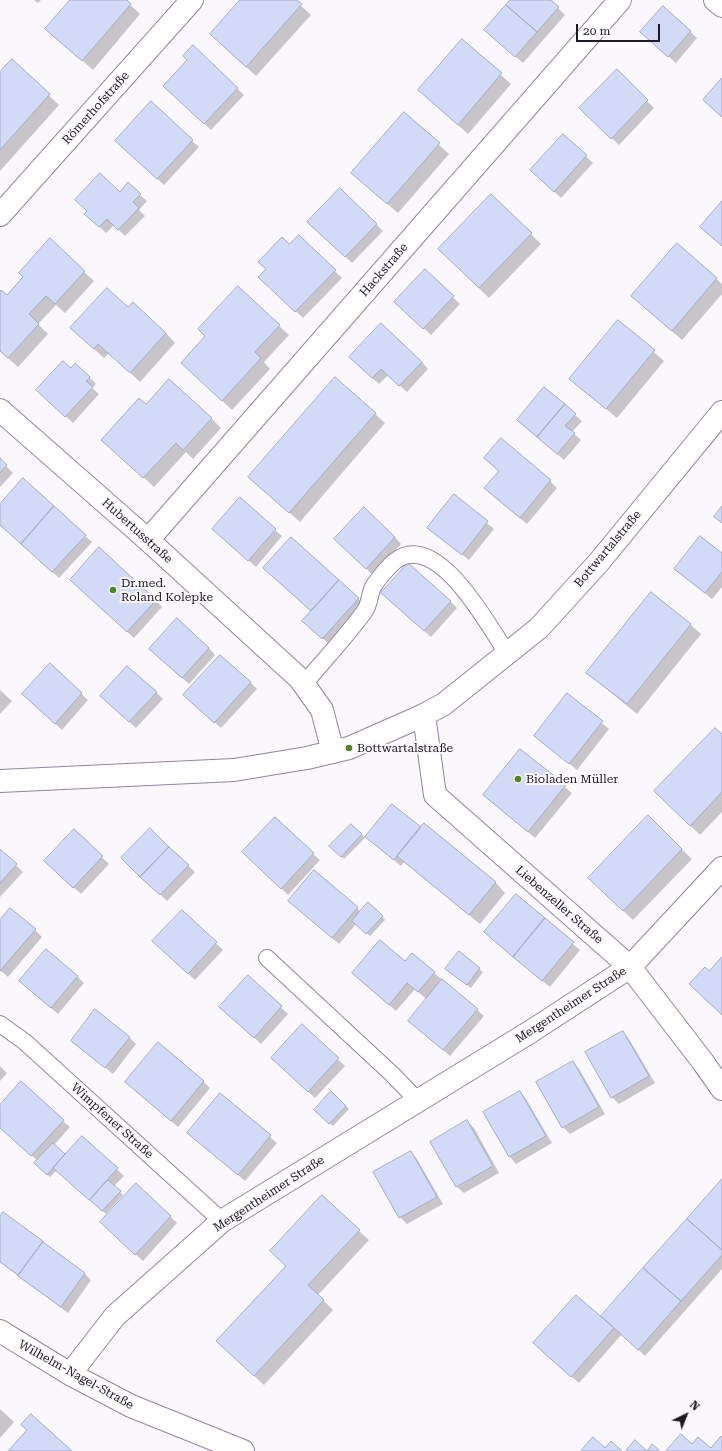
<!DOCTYPE html>
<html>
<head>
<meta charset="utf-8">
<style>
  body { margin:0 }
  #map { position:relative; width:722px; height:1451px; overflow:hidden; background:#faf7fd; font-family:"Roboto Serif",serif }
  canvas { display:block }
  .north { position:absolute; left:666px; top:1395px; width:40px; height:40px; -webkit-text-stroke:3px #faf7fd; paint-order:stroke; rotate:43deg; font-size:11px; font-weight:700; line-height:16px; text-align:center; color:#1e1923 }
  .north::after { content:''; display:block; margin:auto; width:14px; height:18px; background:#1e1923; clip-path:polygon(50% 0,100% 100%,50% 72%,0 100%) }
  .scale { position:absolute; left:576px; top:24px; width:84px; height:18px; box-sizing:border-box; border:2px solid #1e1923; border-top:0; padding-left:5px; font-size:12px; line-height:14px; white-space:nowrap; color:#1e1923; -webkit-text-stroke:3px #faf7fd; paint-order:stroke }
</style>
</head>
<body>
<div id="map">
<canvas width="722" height="1451"></canvas>
<div class="north">N</div>
<div class="scale">20 m</div>
</div>
<script>
const g = document.querySelector('canvas').getContext('2d');
g.lineJoin = 'round';
function fill(path, color) { g.fillStyle = color; g.fill(path, 'evenodd'); }
function strokePath(path, color, width, dash) { g.strokeStyle = color; g.lineWidth = width; g.lineCap = dash ? 'butt' : 'round'; g.setLineDash(dash || []); g.stroke(path); }
function drawText(font, color, halo, rows, align = 'center') {
  g.font = font + ' "Roboto Serif",serif'; g.lineWidth = 4; g.setLineDash([]); g.textBaseline = 'middle'; g.strokeStyle = halo; g.fillStyle = color; for (const [text, x, y, turn = 0] of rows) {
    g.save(); g.translate(x, y); g.rotate((+turn || 0) * Math.PI / 180); g.textAlign = isNaN(turn) ? turn : align; if (halo) g.strokeText(text, 0, 0); g.fillText(text, 0, 0); g.restore();
  }
}
fill(new Path2D(`
  M34,0H41L38,3Z
  M71,0H125L140,14L93,70L57,38Z
  M241,0H295L311,15L256,76L221,44Z
  M512,0H550L565,15L523,63L492,36Z
  M663,7L697,38L676,63L648,39Z
  M462,40L511,84L468,134L419,90Z
  M193,47L244,95L211,130L171,92L188,60Z
  M12,61L59,105L0,171V74Z
  M617,71L654,108L619,145L581,108Z
  M404,113L449,154L398,213L362,182Z
  M563,135L593,163L561,198L538,177Z
  M192,141L199,147L164,185L123,147Z
  M340,189L383,231L352,263L315,228Z
  M120,193L140,195L147,201L139,210L145,216L125,236L114,225L106,233L92,220Z
  M491,195L541,244L489,298L449,259Z
  M299,236L342,278L303,318L266,283Z
  M677,244L722,284V294L682,340L632,296Z
  M425,271L460,304L431,335L402,308Z
  M84,272L94,281L65,313L56,305L38,324L48,334L18,367L0,351V292L7,297Z
  M128,308L166,333L175,343L140,382L109,353L104,358L82,338Z
  M618,321L664,361L617,418L581,388Z
  M279,326L289,335L264,362L270,369L232,410L192,373Z
  M422,362L428,369L407,392L388,375L379,384L357,364Z
  M71,369L89,377L96,384L92,388L99,394L73,423L44,396Z
  M335,378L385,423L300,522L249,477Z
  M146,405L211,418L221,428L193,459L186,452L154,487L113,449Z
  M575,415L582,421L572,432L581,440L564,460L525,427Z
  M0,460L13,473L0,487Z
  M500,471L550,481L557,488L527,524L492,495Z
  M454,495L494,529L469,560L435,534L429,528Z
  M0,505L85,536L92,542L59,578L0,524Z
  M275,530L282,536L256,567L220,535Z
  M395,537L401,544L373,575L342,546Z
  M291,538L365,605L330,645L310,627L312,612L271,575Z
  M722,554V587L712,599L675,569Z
  M78,587L156,600L162,607L134,638Z
  M651,593L691,625L701,634L637,714L598,682L588,672Z
  M389,600L450,601L457,608L431,637Z
  M209,648L215,655L189,684L157,656Z
  M50,665L88,700L62,730L30,701Z
  M250,682L257,689L221,728L191,702Z
  M0,690L12,701L0,714Z
  M156,692L163,699L136,728L108,703Z
  M567,695L609,729L577,770L535,735Z
  M722,736V812L700,835L656,791Z
  M520,750L572,793L535,838L484,795Z
  M648,817L692,859L633,920L599,888Z
  M424,824L496,883L505,893L480,924L404,862L401,866L374,844L421,828Z
  M351,825L365,838L344,859L331,846Z
  M150,830L195,872L167,901L123,858Z
  M74,831L109,864L81,894L52,868Z
  M0,850L23,872L0,897Z
  M313,854L320,860L288,895L250,859Z
  M516,896L580,950L550,987L492,939Z
  M296,907L357,908L361,912L382,916L385,920L370,936L356,924L339,944Z
  M182,911L223,950L195,980L160,948Z
  M0,921L35,930L42,937L8,977L0,970Z
  M459,952L483,972L471,988L450,972Z
  M412,954L484,1016L450,1056L416,1027L427,1000L415,989L396,1011L360,980L405,962Z
  M77,976L84,983L58,1014L20,981Z
  M248,976L288,1014L261,1044L227,1013Z
  M302,1026L345,1066L315,1098L279,1065Z
  M623,1032L629,1039L655,1083L619,1104L612,1097Z
  M129,1037L136,1044L113,1074L72,1041Z
  M573,1062L579,1069L605,1114L570,1134L563,1127Z
  M0,1066L7,1073L0,1081Z
  M203,1081L210,1088L178,1127L133,1089Z
  M331,1092L349,1109L333,1126L315,1110Z
  M520,1092L526,1099L552,1143L516,1164L510,1157L484,1112Z
  M220,1094L277,1143L245,1181L195,1139Z
  M0,1106L63,1121L70,1127L54,1145L66,1156L82,1137L124,1176L114,1186L123,1195L106,1214L57,1170L50,1177L36,1163L38,1161L0,1127Z
  M467,1121L474,1128L499,1173L464,1193L457,1187L431,1142Z
  M411,1152L417,1159L443,1204L407,1224L400,1217Z
  M722,1181V1269L645,1356L622,1334L579,1383L541,1350L601,1318Z
  M3,1214L85,1274L91,1280L68,1313L0,1262V1218Z
  M170,1216L177,1223L143,1261L108,1229Z
  M359,1231L369,1240L318,1295L333,1310L264,1385L227,1351Z
  M0,1409L14,1422L0,1438Z`), '#0003');
const building = new Path2D(`
  M70,0H127L131,4L82,61L45,29Z
  M240,0H297L302,4L246,67L210,34Z
  M510,0H551L559,7L537,32L506,5Z
  M506,5L537,32L515,57L484,30Z
  M663,6L691,31L668,57L640,32Z
  M462,39L502,73L458,125L418,90Z
  M193,45L238,88L204,124L163,86L187,60L183,56Z
  M12,59L50,94L0,150V72Z
  M617,69L648,100L611,139L579,108Z
  M722,78V117L703,100Z
  M151,101L193,140L157,179L115,141Z
  M404,112L440,143L387,204L351,173Z
  M563,134L587,155L554,192L530,170Z
  M100,173L120,192L128,182L141,194L133,202L139,208L118,230L107,219L99,227L84,214L87,211L75,200Z
  M340,188L377,224L345,257L307,222Z
  M491,194L532,233L479,288L438,249Z
  M722,201V246L700,227Z
  M299,235L336,270L295,312L258,277L266,269L258,262L282,237L289,244Z
  M50,238L85,271L55,304L46,296L29,314L39,324L8,358L0,351V291L1,290L7,295L23,277L19,273Z
  M677,243L717,278L672,331L631,296Z
  M425,269L454,296L423,329L394,302Z
  M238,286L280,325L255,352L261,358L222,401L181,363L205,336L198,329Z
  M107,288L128,307L133,302L166,333L130,373L98,344L94,349L70,328Z
  M618,320L655,350L606,409L569,379Z
  M381,323L422,362L399,386L381,369L372,378L349,357Z
  M63,361L71,368L75,363L90,377L86,381L93,387L65,417L36,390Z
  M335,377L376,413L289,513L248,477Z
  M169,379L212,418L183,450L176,443L143,478L101,440L139,398L146,404Z
  M544,387L565,404L537,437L517,420Z
  M565,404L576,414L565,426L575,433L557,454L537,437Z
  M501,438L551,480L520,518L484,488L499,471L484,458Z
  M0,458L7,465L0,473Z
  M23,478L54,506L21,544L0,525V504Z
  M454,494L488,521L462,555L427,528Z
  M240,497L276,529L248,561L212,529Z
  M54,506L86,535L52,572L21,544Z
  M722,506V523L714,517Z
  M364,507L395,537L366,569L334,539Z
  M700,536L722,553V572L705,593L674,569Z
  M291,537L339,580L311,611L263,568Z
  M99,547L156,600L127,632L70,580Z
  M408,563L451,601L424,631L381,593Z
  M339,580L359,598L322,639L302,621Z
  M651,592L691,624L627,704L586,673Z
  M177,618L209,648L182,678L149,649Z
  M220,655L251,682L214,723L183,695Z
  M50,663L82,693L55,724L22,694Z
  M127,666L157,692L129,722L100,696Z
  M567,693L603,721L569,764L534,736Z
  M715,728L722,734V792L690,826L654,791Z
  M520,749L566,785L528,832L483,795Z
  M392,804L421,827L394,860L365,837Z
  M648,815L682,849L623,911L588,878Z
  M275,817L314,853L281,889L242,852Z
  M424,823L496,882L469,915L397,856Z
  M351,824L362,834L341,857L329,846Z
  M150,828L169,847L140,877L121,858Z
  M74,829L103,856L73,888L44,861Z
  M169,847L189,865L160,895L140,877Z
  M0,849L17,864L0,883Z
  M314,870L358,907L332,938L288,901Z
  M516,894L545,918L513,957L484,932Z
  M368,902L383,916L366,934L352,921Z
  M10,908L36,929L0,971V920Z
  M182,910L217,942L188,974L152,941Z
  M545,918L574,942L542,981L513,957Z
  M380,940L405,961L412,953L435,972L418,992L407,983L389,1005L352,973Z
  M46,949L78,976L51,1008L19,981Z
  M459,951L480,968L467,985L445,969Z
  M722,957V1015L689,984L705,967L709,971Z
  M248,975L282,1006L254,1038L219,1007Z
  M442,979L478,1009L443,1050L408,1021Z
  M95,1009L130,1037L105,1068L71,1041Z
  M302,1024L339,1058L308,1092L271,1058Z
  M623,1031L649,1076L611,1098L585,1052Z
  M158,1042L204,1081L171,1121L125,1082Z
  M573,1061L599,1107L562,1128L536,1082Z
  M21,1081L64,1120L31,1156L0,1128V1105Z
  M331,1091L346,1106L329,1124L314,1110Z
  M520,1091L546,1136L509,1157L483,1112Z
  M220,1093L271,1135L238,1175L187,1133Z
  M467,1120L493,1166L456,1187L430,1142Z
  M82,1136L118,1168L89,1200L53,1168Z
  M53,1143L65,1154L47,1175L34,1163Z
  M411,1151L437,1197L399,1218L373,1172Z
  M722,1179V1250L687,1219Z
  M108,1180L121,1191L102,1211L90,1200Z
  M136,1183L171,1216L135,1255L100,1222Z
  M322,1195L360,1230L308,1285L324,1300L254,1376L216,1341L286,1266L270,1251Z
  M3,1212L43,1241L18,1275L0,1262V1217Z
  M687,1219L722,1250V1255L681,1301L643,1268Z
  M43,1242L85,1273L61,1307L18,1276Z
  M643,1268L681,1301L638,1350L601,1316Z
  M576,1295L614,1328L571,1377L533,1343Z
  M31,1414L72,1451H8L27,1430L21,1425Z
  M681,1434L692,1444L698,1437L711,1448L721,1436L722,1437V1451H666Z
  M593,1437L605,1448L611,1441L622,1451H581Z
  M635,1440L647,1451L652,1444L660,1451H626Z`);
fill(building, '#d2daf7');
strokePath(building, '#a4abc7', 1);
const lane = new Path2D(`
  M304,684C324,660 346,637 364,612C370,605 369,595 373,587C377,580 389,566 395,561C437,529 488,625 507,653
  M267,958L393,1075L418,1101
  M0,1024L25,1042L222,1221`);
const street = new Path2D(`
  M715,0L722,6
  M0,215L192,0
  M0,410L148,540L300,679L322,710L333,752
  M148,540L620,0
  M424,715L435,795L630,967L703,1062L722,1089
  M0,1331L70,1374L131,1406L243,1451
  M70,1374L115,1316L222,1221L530,1032L630,967L722,868`);
const secondary = new Path2D(`
  M0,781L234,770L307,758L349,748L424,715L444,704L539,628L599,562L722,412`);
strokePath(lane, '#93859f', 18);
strokePath(street, '#93859f', 24);
strokePath(secondary, '#93859f', 24);
strokePath(lane, '#fff', 16);
strokePath(street, '#fff', 22);
strokePath(secondary, '#fff', 22);
for (const [x, y, r, color] of [
  [113,590,4,"#4e8620"],
  [349,748,4,"#4e8620"],
  [518,779,4,"#4e8620"]
]) { const dot = new Path2D(); dot.arc(x, y, r, 0, 2 * Math.PI); g.fillStyle = color; g.fill(dot); strokePath(dot, '#faf7fd', 1.5); }
drawText('12px', '#1e1923', '#faf7fd', [
  ["Römerhofstraße",96,108,-48],
  ["Hackstraße",384,270,-49],
  ["Hubertusstraße",137,531,42],
  ["Bottwartalstraße",608,549,-50],
  ["Liebenzeller Straße",559,905,41],
  ["Mergentheimer Straße",571,1005,-33],
  ["Wimpfener Straße",112,1121,42],
  ["Mergentheimer Straße",269,1194,-33],
  ["Wilhelm-Nagel-Straße",76,1375,29]
]);
drawText('12px', '#1e1923', '#faf7fd', [
  ["Dr.med.",121,583],
  ["Roland Kolepke",121,597],
  ["Bottwartalstraße",357,748],
  ["Bioladen Müller",526,779]
], 'left');
</script>
</body>
</html>
